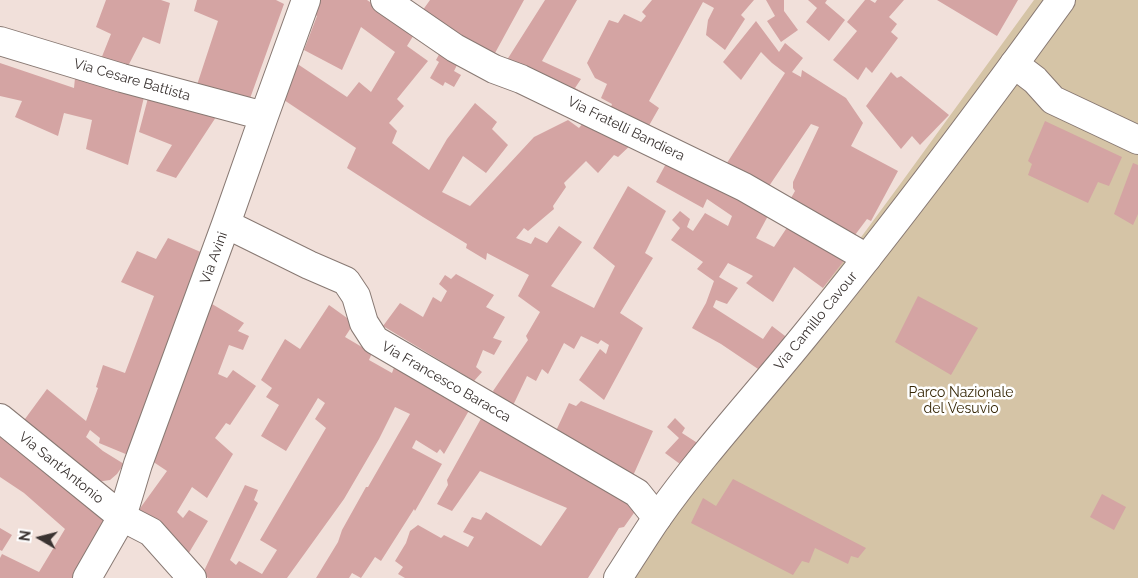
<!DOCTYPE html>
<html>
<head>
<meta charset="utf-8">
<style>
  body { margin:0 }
  #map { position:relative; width:1138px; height:578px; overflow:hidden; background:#f1e0da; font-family:Raleway,sans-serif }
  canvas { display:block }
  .north { position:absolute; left:15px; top:513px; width:50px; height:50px; -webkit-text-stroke:4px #fff; paint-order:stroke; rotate:278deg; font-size:14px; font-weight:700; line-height:20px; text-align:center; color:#3a3331 }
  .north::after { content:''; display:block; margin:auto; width:18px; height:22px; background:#3a3331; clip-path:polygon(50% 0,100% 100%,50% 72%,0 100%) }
</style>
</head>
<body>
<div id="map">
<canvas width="1138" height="578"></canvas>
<div class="north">N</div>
</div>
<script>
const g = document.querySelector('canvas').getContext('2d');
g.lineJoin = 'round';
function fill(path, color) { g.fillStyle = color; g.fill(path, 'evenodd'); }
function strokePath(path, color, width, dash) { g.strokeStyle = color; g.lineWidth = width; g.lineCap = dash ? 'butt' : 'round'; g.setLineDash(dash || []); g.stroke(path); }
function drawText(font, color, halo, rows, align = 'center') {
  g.font = font + ' Raleway,sans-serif'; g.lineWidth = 5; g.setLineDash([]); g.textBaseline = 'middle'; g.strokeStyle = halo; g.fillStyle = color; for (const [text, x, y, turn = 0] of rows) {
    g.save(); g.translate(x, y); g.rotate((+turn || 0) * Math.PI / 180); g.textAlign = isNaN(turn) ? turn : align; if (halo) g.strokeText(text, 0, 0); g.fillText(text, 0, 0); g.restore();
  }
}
fill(new Path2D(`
  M1034,0H1138V578H610L901,183Z`), '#d5c4a6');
fill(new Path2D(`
  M106,0H161L170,3L160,44L143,37L127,68L101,59L111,34L96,27Z
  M197,0H276L284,4L248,104L195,91L218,21L194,11Z
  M315,0H367L415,33L407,46L428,61L397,99L404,106L389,123L397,131L392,143L429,170L447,139L475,103L497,122L492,129L508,145L486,173L463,156L442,192L470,206L534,137L568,120L579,128L587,118L634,142L618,157L614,155L598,173L586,161L564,183L566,187L553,206L554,209L528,231L524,228L516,238L531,244L535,237L547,243L559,226L582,242L551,286L594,308L615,266L593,248L628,186L666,211L645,253L653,258L620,313L643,328L604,400L579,380L600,349L606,354L609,345L601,340L598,344L581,336L574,349L564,343L548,374L542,369L536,381L527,376L508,416L504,412L493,391L528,340L526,336L540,312L518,296L529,275L487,253L486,260L466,248L467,244L423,217L347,168L356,148L281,98L293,61L347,97L359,82L371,92L395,52L361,27L342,70L304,50L317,16L311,12Z
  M430,0H524L489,64L420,14Z
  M545,0H577L542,61L581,79L575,88L586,94L580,101L505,63Z
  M652,0H754L741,15L745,19L725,50L706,35L708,20L714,8L703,2L649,101L659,108L647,129L609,112L612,104L601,98L607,84L595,78L587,63L609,20L618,23L624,14L641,22L646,16L642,12Z
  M766,0H784V11L798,30L781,42L767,21L775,16Z
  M808,0H827L825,3L845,20L829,41L806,22L817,8Z
  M865,0H870L875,3L877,0H904L889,17L897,24L891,32L898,38L872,73L866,67L858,80L833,60L857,31L847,22Z
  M937,0H1018L997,36Z
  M756,21L779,52L785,43L803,58L792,72L801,77L802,70L846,98L863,123L851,146L898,171L871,221L867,219L855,235L791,198L795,191L793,188V182L819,127L811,124L765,192L725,166L785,73L772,63L761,52L741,80L723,62Z
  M443,47L461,57L454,71L461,75L454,87L445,82L443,86L430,78L439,62L436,60Z
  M0,63L74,88L75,78L144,97L128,165L86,149L92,120L64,113L58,136L15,117L22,101L0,96Z
  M891,72L897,78L901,76L949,115L920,145L912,136L901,149L866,106Z
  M148,98L216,117L176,178L156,171L172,145L139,132Z
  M1045,121L1122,157L1109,186L1098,182L1088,203L1028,175L1032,164L1028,161Z
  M668,160L769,214L756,238L774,247L790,223L847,257L823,288L794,267L773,302L746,283L753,276L728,263L719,277L738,288L727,304L716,300L713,307L763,339L772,326L789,339L761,371L721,344L692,328L706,303L714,281L697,269L703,262L671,240L680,228L672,220L680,211L690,219L687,227L693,231L705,213L728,226L732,216L707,199L703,208L656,182Z
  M1133,163L1138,165V214L1133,225L1114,214Z
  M168,238L203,253L128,455L99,443L100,438L90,430L86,437L103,451L124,464L117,474L110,480L96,482L22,423L47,389L86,421L98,388L96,387L103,365L125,373L154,296L121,282L137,251L156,259Z
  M456,274L494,295L486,307L505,317L493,338L502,341L494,355L483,350L476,367L482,372L474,381L383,326L400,303L423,317L433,297L441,302L447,291L439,284L445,275L451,279Z
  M918,296L978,328L951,375L895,342Z
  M212,304L244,323L238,331L249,336L243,350L229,345L218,374L227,378L233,370L256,386L230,425L226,423L215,438L233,454L207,498L192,487L177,512L183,518L189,510L208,521L187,556L133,518L167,471L152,461L165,433L159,427L207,308Z
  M329,305L354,323L345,337L372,353L369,360L392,373L396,362L471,407L444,454L440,449L437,453L416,440L412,448L442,464L415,511L414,509L381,561L375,557L361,578L352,573L349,578H316L338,542L342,530L366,487H368L410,414L395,407L379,439L344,499L287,578H208L203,573L245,485L258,490L254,500L258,503L230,560L236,565L239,561L262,574L277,550L260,540L326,428L315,419L325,403L318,398L286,451L261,436L279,405L266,397L272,388L261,380L285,339L300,349Z
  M581,401L653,431L632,478L554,435L569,403L576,406Z
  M483,415L641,503L624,527L619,528L588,578H405L398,574L403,567L395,561L406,543L410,531L418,525L441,538L444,535L468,547L474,537L463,532L472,517L481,520L486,512L541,546L567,508L480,471L452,511L437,504L448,485L447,480Z
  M675,418L685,428L682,433L699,444L680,464L665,453L679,438L667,427Z
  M0,431L108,513L72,578H0V558L2,554L39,572L65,529L24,493L0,477Z
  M733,479L866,548L858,558L851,556L848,564L815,548L809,563L802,561L793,575L691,523L703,498L716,506Z
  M1102,494L1126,507L1114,530L1090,517Z
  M0,528L12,535L2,551L0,550Z`), '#d4a4a3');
const street = new Path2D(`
  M385,0L455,48L494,69L521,79L744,187L867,258
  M0,41L122,78L264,116
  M1014,64L1035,80L1053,100L1138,140
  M226,224L309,265L346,281L356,296L364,323L375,340L637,493L657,518
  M0,418L122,517L151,532L192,578
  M87,578L122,517L138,464L226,224L264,116L306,0`);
const secondary = new Path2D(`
  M618,578C631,558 644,537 657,518C703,453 757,395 807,333C895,225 979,113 1061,0`);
strokePath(street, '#887973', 30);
strokePath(secondary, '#887973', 30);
strokePath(street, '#fff', 28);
strokePath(secondary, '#fff', 28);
drawText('14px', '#3a3331', '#fff', [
  ["Via Cesare Battista",132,80,16],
  ["Via Fratelli Bandiera",626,129,26],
  ["Via Avini",214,258,-70],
  ["Via Camillo Cavour",816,321,-51],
  ["Via Francesco Baracca",446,382,30],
  ["Via Sant'Antonio",61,468,39]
]);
drawText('14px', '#362706', '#fff', [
  ["Parco Nazionale",961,393],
  ["del Vesuvio",961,409]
]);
</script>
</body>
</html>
